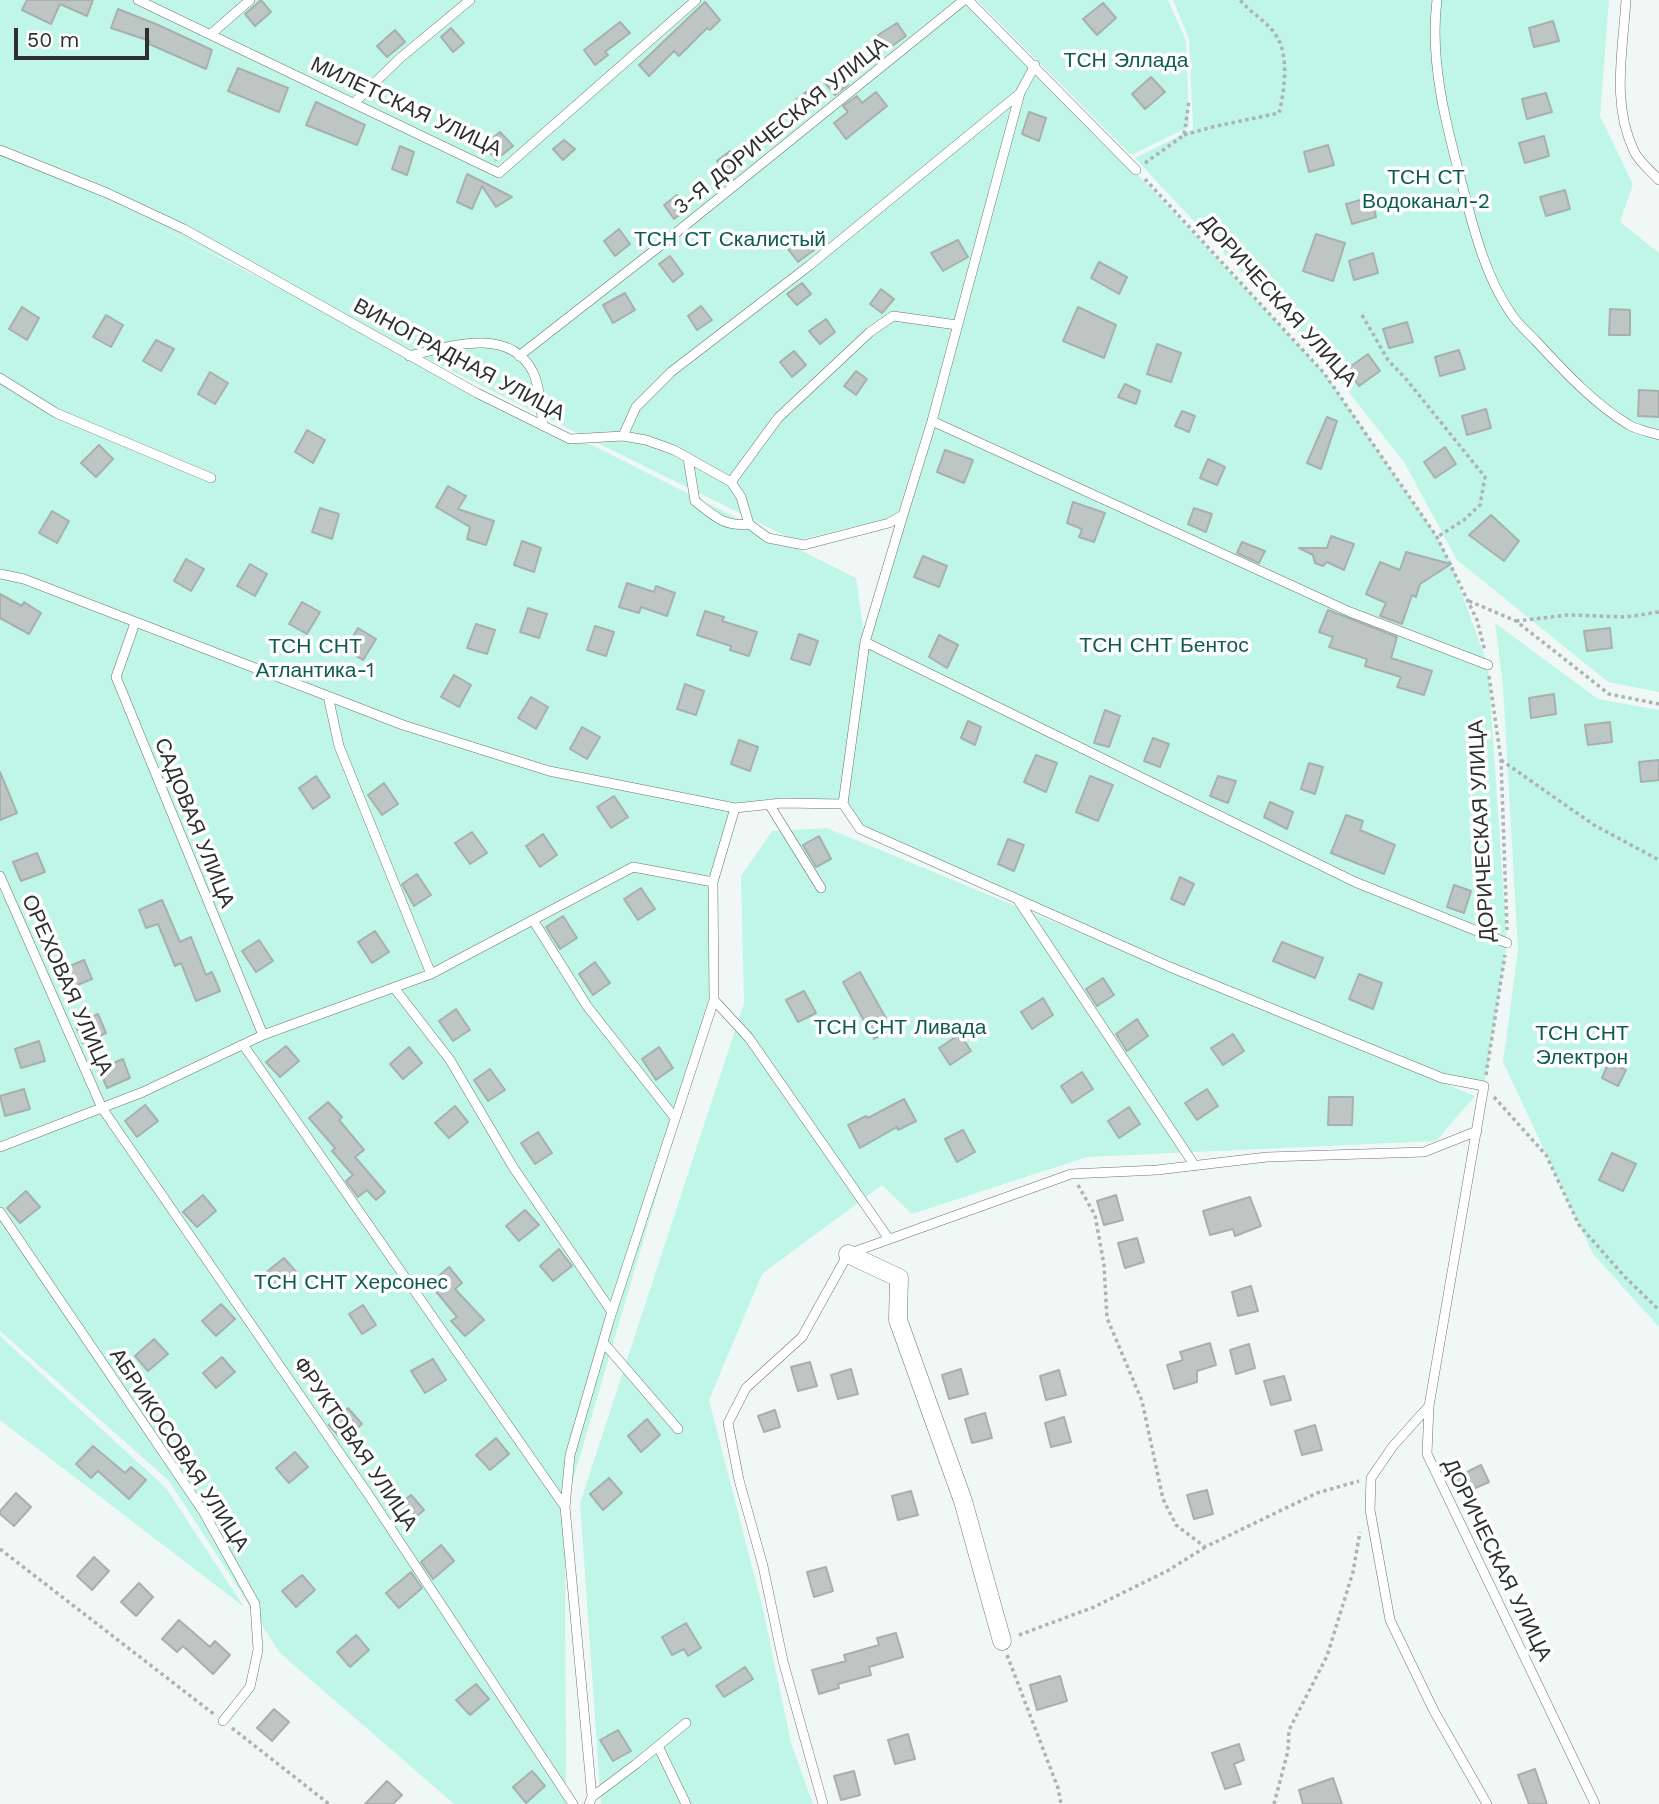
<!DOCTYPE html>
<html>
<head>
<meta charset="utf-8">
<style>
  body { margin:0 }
  #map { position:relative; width:1659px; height:1804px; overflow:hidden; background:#f0f8f6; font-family:"Work Sans",sans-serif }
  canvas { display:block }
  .scale { position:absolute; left:14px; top:28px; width:135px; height:32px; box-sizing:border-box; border:4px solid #2d302f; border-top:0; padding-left:9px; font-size:21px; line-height:24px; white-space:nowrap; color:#2d302f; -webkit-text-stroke:5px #fff; paint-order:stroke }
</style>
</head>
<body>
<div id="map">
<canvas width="1659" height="1804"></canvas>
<div class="scale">50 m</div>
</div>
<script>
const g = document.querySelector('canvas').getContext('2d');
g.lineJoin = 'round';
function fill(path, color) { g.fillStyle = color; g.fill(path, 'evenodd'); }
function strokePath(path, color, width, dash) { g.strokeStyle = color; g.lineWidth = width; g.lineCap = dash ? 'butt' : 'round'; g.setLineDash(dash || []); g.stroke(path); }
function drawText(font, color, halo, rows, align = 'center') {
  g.font = font + ' "Work Sans",sans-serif'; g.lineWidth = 7; g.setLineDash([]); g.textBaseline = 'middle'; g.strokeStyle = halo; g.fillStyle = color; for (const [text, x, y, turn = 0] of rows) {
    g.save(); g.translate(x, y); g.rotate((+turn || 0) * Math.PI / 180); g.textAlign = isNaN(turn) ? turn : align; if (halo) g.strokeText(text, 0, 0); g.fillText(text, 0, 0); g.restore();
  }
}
fill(new Path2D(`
  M0,0H963L1035,65L1324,373L1437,537L1451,564L1488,665L1507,943L1484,1086L1442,1078L860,829L843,805L735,808L713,882L714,1000L565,1507L566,1804H454L280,1653L169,1481L0,1331ZM107,201L796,541L897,516L957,325L865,640L856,578Z
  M977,0H1168L1186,41L1189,127L1131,155Z
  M1173,0H1609L1600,116L1633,184L1620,222L1659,253V692L1608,682L1457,560L1404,462L1325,362L1135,158L1193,129L1189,39Z
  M1495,623L1598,699L1659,710V1327L1593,1254L1503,1062L1518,950L1503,687Z
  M827,828L1475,1096L1436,1141L1087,1157L912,1214L882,1185L762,1274L709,1400L763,1609L791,1743L813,1804H601L580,1503L744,1003L741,876L772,831Z
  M0,1336L166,1488L244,1607L0,1420Z`), '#c0f6e7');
const building = new Path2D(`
  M27,0H93L87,16L60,4L51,24L22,10Z
  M261,0L271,12L255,26L245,14Z
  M705,2L720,20L710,30L707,28L679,56L674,51L649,76L639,65Z
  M1103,3L1116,18L1097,35L1083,19Z
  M118,9L156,24L212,50L206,69L149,44L150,41L111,28Z
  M1553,21L1559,41L1534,47L1529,28Z
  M620,22L630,33L605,52L608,55L595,65L584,50Z
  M897,23L906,36L889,48L878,35Z
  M451,28L464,43L453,52L441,37Z
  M395,30L405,42L387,57L377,46Z
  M238,68L288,88L279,112L228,91Z
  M839,72L848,85L835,95L824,82Z
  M1151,77L1165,92L1145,109L1132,94Z
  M806,92L815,103L804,113L794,101Z
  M876,92L887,106L846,139L834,123L848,112L843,106L857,96L862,103Z
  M1546,93L1552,112L1527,119L1522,99Z
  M316,102L365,125L357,145L306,125Z
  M1029,112L1046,118L1039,141L1022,134Z
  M500,132L513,146L496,160L484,145Z
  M1544,136L1549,156L1525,163L1519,143Z
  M564,140L575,149L563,160L553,149Z
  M1328,145L1334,165L1309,172L1304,152Z
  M400,146L414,152L407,175L392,169Z
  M730,151L741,165L728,175L717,161Z
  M467,174L483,182L512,197L496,207L482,186L472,209L457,202Z
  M1565,190L1570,209L1546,216L1540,197Z
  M677,195L687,209L674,219L664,205Z
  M1371,197L1376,217L1352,224L1346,204Z
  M619,229L630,244L615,256L604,241Z
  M1316,234L1345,243L1333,281L1303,271Z
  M804,238L814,250L798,262L788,249Z
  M958,240L968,257L943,271L931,253Z
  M1373,253L1378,273L1354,280L1349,261Z
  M670,256L683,274L673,282L659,264Z
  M1099,262L1127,277L1119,294L1091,278Z
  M802,283L811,294L797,305L787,294Z
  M881,289L894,299L882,313L870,304Z
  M625,293L635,310L613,323L603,305Z
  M701,306L712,320L697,330L688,316Z
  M22,307L39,318L27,340L9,329Z
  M1078,307L1116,325L1104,358L1063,341Z
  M1610,309L1630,310V335H1609Z
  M106,315L123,325L111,347L93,337Z
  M826,319L835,332L820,344L809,331Z
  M1407,322L1413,342L1389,348L1383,329Z
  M156,340L174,349L161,371L143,361Z
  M1157,344L1181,353L1171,382L1147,374Z
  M1459,350L1465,369L1440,376L1435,357Z
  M794,351L806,365L792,377L780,362Z
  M1368,354L1380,371L1359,386L1347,369Z
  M856,371L867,379L856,395L844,386Z
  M210,372L228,383L215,404L198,394Z
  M1125,384L1140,391L1136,404L1118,397Z
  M1639,390L1659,391V417L1638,416Z
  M1486,409L1491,428L1467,435L1462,416Z
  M1182,411L1195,416L1189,432L1175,426Z
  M1327,417L1337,421L1321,469L1307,463Z
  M307,430L325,440L313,463L295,452Z
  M99,445L113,459L96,477L81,463Z
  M1445,447L1456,464L1435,478L1424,462Z
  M945,450L973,460L964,483L937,472Z
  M1208,459L1225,467L1217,485L1200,478Z
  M448,486L466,496L458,509L494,521L486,545L467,539L470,527L436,507Z
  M1073,502L1105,513L1094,542L1079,537L1082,529L1067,523Z
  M320,508L339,514L332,539L312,532Z
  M1194,508L1212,514L1206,532L1188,524Z
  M52,511L69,521L57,543L39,533Z
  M1491,515L1519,541L1504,561L1469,535Z
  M1331,536L1354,544L1344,570L1327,562L1323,566L1315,563L1313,555L1299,548H1327Z
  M522,541L541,548L534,572L514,565Z
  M1242,542L1265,551L1259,563L1237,553Z
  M1406,552L1451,564L1420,584L1416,597L1412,595L1402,624L1380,616L1386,603L1366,594L1380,562L1400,570Z
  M923,556L947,566L939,587L914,577Z
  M186,559L204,569L191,591L174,581Z
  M250,564L267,574L255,596L237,586Z
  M627,583L654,592L656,586L675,593L667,616L641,607L639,613L619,607Z
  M0,594L22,606L24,602L41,613L29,634L0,618Z
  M302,602L320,612L307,634L289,624Z
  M528,608L547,614L539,638L520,632Z
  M1328,610L1397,637L1391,658L1432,671L1424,695L1397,687L1401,677L1365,666L1367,659L1329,647L1333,637L1319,632Z
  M705,611L724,617L722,621L757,632L749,656L730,650L731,646L697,635Z
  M476,624L495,630L487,654L467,648Z
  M595,626L614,632L606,656L587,650Z
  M358,628L376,639L363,660L345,650Z
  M1610,628L1612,648L1587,651L1584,631Z
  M799,634L818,641L810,665L791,659Z
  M939,635L958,645L947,668L929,657Z
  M454,675L471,685L459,707L441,697Z
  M685,684L704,691L696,715L677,709Z
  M1554,694L1556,714L1531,718L1529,698Z
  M531,697L548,707L536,729L518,718Z
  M1105,710L1120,716L1109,747L1094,743Z
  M968,721L981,727L975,745L961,738Z
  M1610,722L1612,742L1588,745L1585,725Z
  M582,727L600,737L587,759L570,749Z
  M1153,738L1169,744L1160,767L1144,761Z
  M739,740L758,747L750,771L731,764Z
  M1036,755L1057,763L1046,792L1024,782Z
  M1659,760V780L1641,782L1639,762Z
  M1309,763L1323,767L1315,794L1301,789Z
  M0,772L17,813L0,820Z
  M316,776L330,797L313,809L299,788Z
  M1090,776L1113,785L1098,821L1076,812Z
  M1218,776L1236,781L1228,803L1210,796Z
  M384,783L398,804L382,815L368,795Z
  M614,796L628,817L611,828L597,807Z
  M1270,802L1293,812L1287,829L1264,817Z
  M1346,815L1363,821L1360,830L1395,845L1384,874L1331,853Z
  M472,832L487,853L470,864L455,843Z
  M543,834L557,855L540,867L526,846Z
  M819,836L831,859L816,867L803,845Z
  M1008,839L1024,845L1014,871L998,864Z
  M37,853L45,872L21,881L13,862Z
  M417,874L431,895L414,906L402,884Z
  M1180,877L1194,884L1184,905L1171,899Z
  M1454,885L1471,891L1464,913L1447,907Z
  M641,888L655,909L638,920L624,899Z
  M162,900L180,942L191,937L206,975L212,972L220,991L196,1001L181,963L175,966L158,924L146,928L139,910Z
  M563,916L577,938L560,949L546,927Z
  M375,931L389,952L372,963L358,942Z
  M259,940L273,961L256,972L242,951Z
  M1282,942L1323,958L1315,978L1273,961Z
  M84,960L92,979L68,989L60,970Z
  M595,962L610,983L593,995L579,974Z
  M860,972L892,1029L874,1039L843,982Z
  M1359,974L1382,983L1373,1009L1349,999Z
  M1103,978L1114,995L1097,1006L1086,989Z
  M804,991L816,1013L798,1022L786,1000Z
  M1043,998L1053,1015L1032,1029L1021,1012Z
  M456,1009L470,1030L453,1041L439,1021Z
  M98,1014L106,1033L83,1043L75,1024Z
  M1137,1019L1148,1036L1127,1051L1116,1034Z
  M960,1034L971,1051L950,1065L939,1048Z
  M1233,1034L1244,1051L1223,1065L1211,1048Z
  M39,1041L45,1061L21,1068L15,1049Z
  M286,1046L299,1061L280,1077L266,1062Z
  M409,1047L422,1063L403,1079L390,1064Z
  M659,1047L673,1068L656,1080L642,1059Z
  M123,1059L130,1078L107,1088L99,1069Z
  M1609,1062L1626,1070L1618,1086L1602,1078Z
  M490,1069L505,1090L488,1101L474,1080Z
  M1082,1072L1093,1089L1072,1103L1061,1086Z
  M24,1089L30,1109L5,1116L0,1096Z
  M1207,1089L1218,1106L1197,1120L1185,1103Z
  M1329,1097H1353L1352,1125H1328Z
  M904,1099L916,1121L898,1130L897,1127L860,1148L848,1125L866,1116L868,1118Z
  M328,1102L342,1117L339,1120L364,1150L355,1157L385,1192L376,1200L367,1190L358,1197L346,1181L353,1175L332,1151L335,1148L309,1118Z
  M145,1105L158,1121L137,1137L125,1121Z
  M455,1106L468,1122L449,1138L435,1123Z
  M1129,1107L1140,1124L1119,1138L1108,1121Z
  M963,1130L975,1152L957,1162L945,1139Z
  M538,1132L552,1153L535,1164L521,1143Z
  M1612,1153L1636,1164L1623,1191L1599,1180Z
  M26,1191L40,1207L20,1223L7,1208Z
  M203,1195L216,1211L197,1227L183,1212Z
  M1116,1195L1123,1220L1104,1225L1097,1201Z
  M1250,1197L1261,1226L1235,1236L1233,1229L1210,1235L1203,1211Z
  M525,1210L539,1225L519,1241L506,1226Z
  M1137,1238L1144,1262L1125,1268L1118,1243Z
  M559,1249L572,1266L553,1281L540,1266Z
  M284,1258L297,1273L278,1290L264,1274Z
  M449,1267L462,1283L455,1289L484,1320L465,1336L451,1321L457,1317L430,1284Z
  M1251,1286L1258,1311L1238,1316L1232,1292Z
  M221,1304L235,1319L216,1336L202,1321Z
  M363,1305L376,1325L362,1334L349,1314Z
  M154,1339L168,1354L148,1371L135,1356Z
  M1210,1343L1216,1365L1197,1371V1382L1174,1389L1167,1365L1183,1360L1180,1352Z
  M1249,1344L1255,1368L1236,1374L1230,1350Z
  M222,1357L235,1372L216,1388L203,1373Z
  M433,1359L446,1380L425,1393L411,1371Z
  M810,1362L817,1386L798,1391L791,1367Z
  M851,1369L858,1394L838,1399L831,1375Z
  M961,1369L968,1394L949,1399L942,1375Z
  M1059,1370L1066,1395L1046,1400L1040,1376Z
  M1284,1376L1291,1400L1271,1405L1264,1381Z
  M348,1408L362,1424L342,1440L329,1425Z
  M775,1410L780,1427L764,1432L758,1416Z
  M985,1413L992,1438L972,1443L965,1419Z
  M1064,1417L1071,1442L1051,1447L1045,1423Z
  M647,1419L660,1435L641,1452L628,1436Z
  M1315,1425L1322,1450L1302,1455L1295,1431Z
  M496,1438L509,1454L490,1470L476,1455Z
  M93,1446L125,1473L131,1467L146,1480L129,1499L98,1471L91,1478L76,1464Z
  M295,1452L308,1467L289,1483L276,1468Z
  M1481,1465L1489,1482L1462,1494L1455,1478Z
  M609,1478L622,1493L603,1510L590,1494Z
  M1207,1490L1213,1514L1194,1519L1187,1495Z
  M911,1491L918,1515L898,1520L892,1496Z
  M16,1493L31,1507L14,1526L0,1514V1511Z
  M411,1495L424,1510L405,1526L391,1511Z
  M441,1545L454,1561L433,1579L421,1562Z
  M94,1557L109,1571L92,1590L77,1576Z
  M826,1567L833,1591L814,1597L807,1572Z
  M411,1572L422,1588L399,1608L386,1593Z
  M302,1575L315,1590L296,1607L282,1591Z
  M139,1583L153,1597L136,1616L121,1602Z
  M179,1620L210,1647L215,1641L230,1655L213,1674L183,1646L177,1652L162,1639Z
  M686,1623L701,1648L688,1656L684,1649L672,1655L662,1637Z
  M896,1633L903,1657L869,1667L871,1675L838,1684L839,1688L819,1694L812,1670L846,1661L844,1655L879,1645L877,1638Z
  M356,1635L369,1650L350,1667L337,1652Z
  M745,1667L753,1679L724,1697L716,1686Z
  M1060,1676L1067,1701L1037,1710L1030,1685Z
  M476,1684L489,1699L470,1715L456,1700Z
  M274,1709L289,1722L272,1741L257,1728Z
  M618,1730L631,1751L613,1761L600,1740Z
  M908,1734L915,1759L895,1764L888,1740Z
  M1239,1744L1244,1760L1234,1764L1241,1784L1225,1789L1212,1753Z
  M1535,1769L1547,1804H1529L1518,1775Z
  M532,1771L545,1786L526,1803L513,1787Z
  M854,1771L860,1795L841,1800L834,1776Z
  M1333,1778L1342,1804H1303L1299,1790Z
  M387,1781L402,1795L393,1804H365Z`);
fill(building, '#bec6c4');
strokePath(building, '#a8b0ae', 2);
const lane = new Path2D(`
  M138,0L499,173L696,0
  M968,0L1136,170
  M1437,0C1429,63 1447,128 1463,188C1474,230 1485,275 1510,312C1516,322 1526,331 1535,340C1563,370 1593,403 1629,425C1638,430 1649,432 1659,435
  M1626,0C1623,51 1611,103 1634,151C1639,162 1651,171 1659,180
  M211,34L250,0
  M354,103L399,59L470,0
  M0,150L107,193L184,229L477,393L570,439L623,436L646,440L674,450L731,482L741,497L749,524L768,538L804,545L889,523L903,515L932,421L1020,93L1035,65
  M409,356C447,347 509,325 533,372C540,387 541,409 543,426
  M519,356L656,249L964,0
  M0,378L56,413L211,478
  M932,421L1350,612L1488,665
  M623,436L636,407L671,372L810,265L1019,94
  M688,458L695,501C714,516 724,527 749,524
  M731,482L778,418L870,332L893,316L957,325
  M903,515L865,642L843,804L860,829L1170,967L1442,1078L1484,1086L1429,1406L1427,1454L1595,1804
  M0,574L24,579L403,725L549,771L735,808L782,803L843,804
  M135,623L116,677L263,1035
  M865,642L1355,882L1507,943
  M328,696L339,746L431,974
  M769,804L821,888
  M0,876L102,1108L368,1494L573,1804
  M1018,900L1195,1166
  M533,920L587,1006L675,1118
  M395,989L450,1060L513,1167L612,1312
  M714,1000L749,1038L889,1239
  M244,1046L565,1507
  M0,1147L143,1092L263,1035L431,974L633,867L713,882L735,808
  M0,1212L203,1511L255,1604L258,1650L250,1687L223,1721
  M603,1342L678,1429
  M1429,1406L1393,1446L1371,1478L1370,1510L1390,1620L1434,1711L1487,1804
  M658,1746L686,1804
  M592,1797L636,1764L686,1723
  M589,1804L592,1797L565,1507L570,1455L610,1318L714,1000L713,882
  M823,1804L783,1661L763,1566L739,1480L728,1423L746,1388L802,1337L848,1254L1071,1174L1157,1170L1267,1157L1424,1152L1477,1131`);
const street = new Path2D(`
  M848,1254L899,1278L898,1320L963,1501L1002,1641`);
strokePath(lane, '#6c7471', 10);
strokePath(street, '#6c7471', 19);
strokePath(new Path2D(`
  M1184,135L1212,127L1279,113C1285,89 1290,51 1273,31C1263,19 1251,13 1240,0
  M1145,163L1184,135L1189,101
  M1145,179L1324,373L1437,537L1477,620L1485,651
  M1362,315L1388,360L1406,379L1485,477L1480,505L1464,520L1437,537
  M1469,601L1516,621L1609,694L1659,704
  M1516,621L1568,615L1626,617L1659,612
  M1489,676L1501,760L1507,930
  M1501,760L1594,825L1659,860
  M1486,1075L1505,955
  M1494,1097L1546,1155L1579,1225L1624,1276L1659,1310
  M1078,1185L1095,1215L1104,1265L1107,1318L1142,1401L1163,1499L1176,1525L1205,1547L1317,1493L1359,1481
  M0,1549L215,1715
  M1019,1635L1094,1607L1167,1571L1204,1548
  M1007,1655L1058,1788L1061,1804
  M232,1728L329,1804
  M1274,1804L1288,1751L1289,1730L1327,1656L1353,1572L1360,1532`), '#adb3b2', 3.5, [3.5, 3.5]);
strokePath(lane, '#fff', 9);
strokePath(street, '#fff', 18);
drawText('21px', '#0e5c4e', '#fff', [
  ["ТСН Эллада",1126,61],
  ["ТСН СТ",1426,178],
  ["Водоканал-2",1426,202],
  ["ТСН СТ Скалистый",730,240],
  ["ТСН СНТ Бентос",1164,646],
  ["ТСН СНТ",315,647],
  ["Атлантика-1",315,671],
  ["ТСН СНТ Ливада",900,1028],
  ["ТСН СНТ",1582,1034],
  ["Электрон",1582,1058],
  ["ТСН СНТ Херсонес",351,1283]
]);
drawText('21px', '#2d302f', '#fff', [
  ["МИЛЕТСКАЯ УЛИЦА",406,107,25],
  ["3-Я ДОРИЧЕСКАЯ УЛИЦА",781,126,-39],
  ["ДОРИЧЕСКАЯ УЛИЦА",1278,301,48],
  ["ВИНОГРАДНАЯ УЛИЦА",459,360,28],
  ["САДОВАЯ УЛИЦА",194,823,68],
  ["ДОРИЧЕСКАЯ УЛИЦА",1482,831,-93],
  ["ОРЕХОВАЯ УЛИЦА",67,985,66],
  ["ФРУКТОВАЯ УЛИЦА",355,1444,56],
  ["АБРИКОСОВАЯ УЛИЦА",179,1450,57],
  ["ДОРИЧЕСКАЯ УЛИЦА",1497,1560,64]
]);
</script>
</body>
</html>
